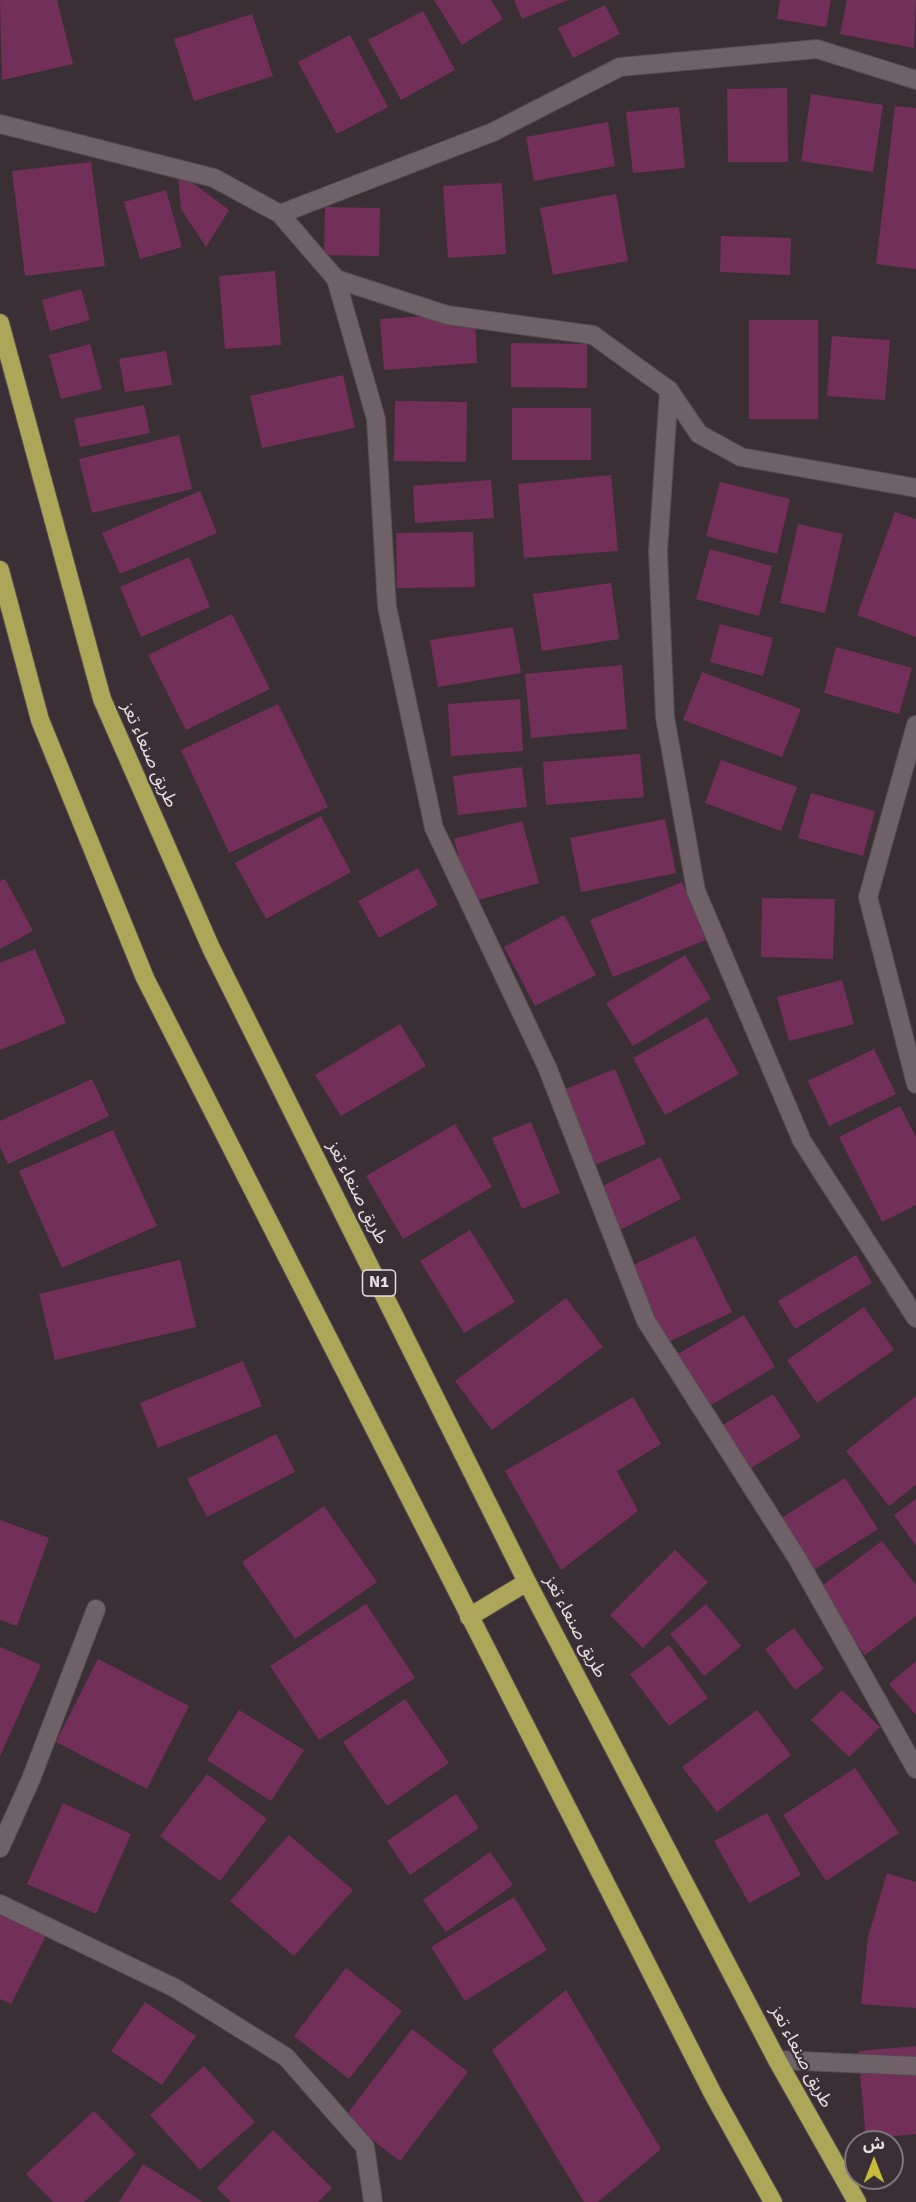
<!DOCTYPE html>
<html>
<head>
<meta charset="utf-8">
<style>
  body { margin:0 }
  #map { position:relative; width:916px; height:2202px; overflow:hidden; background:#3b2f36; font-family:Signika,"Noto Sans Arabic",sans-serif }
  canvas { display:block }
  .north { position:absolute; left:844px; top:2130px; width:60px; height:60px; box-sizing:border-box; background:#3b2f36; border:2px solid #80757b; border-radius:50%; rotate:0deg; font-size:16px; font-weight:700; line-height:24px; text-align:center; color:#e7dfe3 }
  .north::after { content:''; display:block; margin:auto; width:21px; height:27px; background:#c7bb3b; clip-path:polygon(50% 0,100% 100%,50% 72%,0 100%) }
</style>
</head>
<body>
<div id="map">
<canvas width="916" height="2202"></canvas>
<div class="north">ش</div>
</div>
<script>
const g = document.querySelector('canvas').getContext('2d');
g.lineJoin = 'round';
function fill(path, color) { g.fillStyle = color; g.fill(path, 'evenodd'); }
function strokePath(path, color, width, dash) { g.strokeStyle = color; g.lineWidth = width; g.lineCap = dash ? 'butt' : 'round'; g.setLineDash(dash || []); g.stroke(path); }
function drawText(font, color, halo, rows, align = 'center') {
  g.font = font + ' Signika,"Noto Sans Arabic",sans-serif'; g.lineWidth = 4.5; g.setLineDash([]); g.textBaseline = 'middle'; g.strokeStyle = halo; g.fillStyle = color; for (const [text, x, y, turn = 0] of rows) {
    g.save(); g.translate(x, y); g.rotate((+turn || 0) * Math.PI / 180); g.textAlign = isNaN(turn) ? turn : align; if (halo) g.strokeText(text, 0, 0); g.fillText(text, 0, 0); g.restore();
  }
}
fill(new Path2D(`
  M0,0H57L73,64L2,80Z
  M434,0H491L503,19L462,45Z
  M514,0H568L522,19Z
  M780,0H831L826,27L777,19Z
  M847,0H916L914,48L840,34Z
  M605,5L620,34L573,58L558,28Z
  M423,11L455,70L401,100L368,40Z
  M252,14L273,76L194,101L174,39Z
  M350,35L388,107L337,134L298,62Z
  M787,88L788,162H728L727,89Z
  M811,94L883,105L873,172L801,161Z
  M895,106L916,108V269L876,264Z
  M679,107L685,168L633,173L626,112Z
  M608,122L615,166L534,181L526,137Z
  M91,162L105,266L25,276L12,171Z
  M178,178H186L229,210L206,247L181,209Z
  M502,183L506,254L448,258L443,186Z
  M166,190L182,247L140,259L124,202Z
  M616,194L628,261L553,275L540,208Z
  M325,207L380,208L379,256L324,255Z
  M721,236L791,238L790,275L720,272Z
  M275,271L281,345L225,349L219,276Z
  M81,289L90,320L50,331L42,300Z
  M475,313L477,363L384,370L380,319Z
  M749,320H818V419H749Z
  M832,336L890,340L885,400L827,396Z
  M511,343L587,344V388L511,387Z
  M90,344L102,389L61,399L49,355Z
  M166,351L172,385L125,392L119,359Z
  M343,375L355,428L262,448L250,396Z
  M395,401L467,402L466,462L394,461Z
  M144,405L150,433L80,447L74,419Z
  M512,408H591V460H512Z
  M179,435L192,489L92,513L79,459Z
  M611,475L618,551L524,558L518,484Z
  M491,480L494,518L415,523L413,486Z
  M720,482L790,499L777,554L706,536Z
  M200,491L217,533L120,574L102,533Z
  M895,512L916,519V637L857,615Z
  M798,524L843,534L825,613L780,603Z
  M473,532L475,587L397,588L396,533Z
  M710,549L772,566L759,616L696,599Z
  M189,557L210,607L141,637L120,587Z
  M611,583L619,639L542,651L533,594Z
  M232,614L270,689L186,730L148,655Z
  M720,624L773,638L763,676L710,662Z
  M513,627L521,673L438,687L430,640Z
  M836,647L912,668L899,714L824,693Z
  M622,665L627,729L531,738L525,674Z
  M702,672L801,709L782,757L683,720Z
  M520,699L523,751L451,756L448,704Z
  M278,704L328,807L229,853L181,750Z
  M640,754L644,797L546,805L543,762Z
  M721,760L797,787L781,831L705,803Z
  M522,767L527,807L458,815L453,776Z
  M811,793L875,811L863,856L798,838Z
  M321,816L351,872L266,919L235,863Z
  M665,819L676,873L581,892L570,838Z
  M522,821L539,883L471,902L454,839Z
  M418,868L438,905L379,938L358,901Z
  M5,879L33,931L0,949V881Z
  M682,882L706,940L613,977L590,920Z
  M762,898L835,899L833,959L761,957Z
  M564,915L596,975L535,1006L504,947Z
  M35,949L66,1023L0,1050V963Z
  M685,955L711,999L633,1046L606,1003Z
  M842,980L854,1024L789,1041L777,997Z
  M707,1017L739,1074L665,1115L633,1058Z
  M400,1024L426,1066L341,1116L315,1075Z
  M874,1049L896,1094L829,1126L808,1081Z
  M615,1069L646,1144L580,1171L548,1096Z
  M92,1079L109,1116L8,1164L0,1147V1121Z
  M900,1106L916,1137V1205L882,1222L839,1137Z
  M531,1122L560,1193L522,1209L492,1138Z
  M455,1124L492,1187L403,1239L366,1176Z
  M113,1130L157,1226L62,1268L19,1171Z
  M660,1157L681,1199L616,1232L595,1190Z
  M470,1230L515,1302L464,1333L420,1261Z
  M695,1236L732,1312L664,1344L627,1268Z
  M856,1255L872,1283L795,1329L778,1301Z
  M180,1260L196,1327L55,1360L39,1294Z
  M566,1298L603,1347L492,1430L455,1381Z
  M864,1307L894,1350L817,1403L787,1360Z
  M744,1315L775,1367L703,1410L671,1358Z
  M243,1361L262,1406L158,1448L140,1403Z
  M773,1394L801,1437L743,1473L715,1430Z
  M916,1396V1485L889,1506L846,1451Z
  M633,1397L661,1444L617,1471L638,1511L561,1570L505,1471Z
  M276,1434L295,1472L207,1517L187,1479Z
  M845,1478L878,1529L804,1576L770,1525Z
  M916,1499V1546L894,1515Z
  M324,1506L377,1582L295,1639L242,1562Z
  M0,1520L49,1538L17,1626L0,1620Z
  M882,1541L916,1585V1616L865,1655L815,1591Z
  M675,1550L708,1582L643,1648L610,1615Z
  M366,1604L415,1678L319,1740L270,1666Z
  M706,1604L741,1646L704,1676L670,1634Z
  M794,1628L824,1669L795,1690L765,1649Z
  M669,1645L708,1698L669,1726L630,1674Z
  M0,1647L41,1665L0,1756Z
  M98,1659L189,1706L147,1789L56,1742Z
  M916,1661V1715L889,1684Z
  M842,1690L880,1727L849,1757L811,1720Z
  M405,1699L449,1763L387,1806L343,1742Z
  M239,1710L304,1750L271,1801L207,1760Z
  M757,1710L791,1755L717,1812L682,1767Z
  M855,1768L899,1833L826,1881L783,1815Z
  M207,1774L267,1819L220,1881L160,1836Z
  M456,1794L479,1828L410,1875L387,1841Z
  M63,1803L131,1834L96,1914L27,1884Z
  M767,1813L801,1875L749,1903L714,1841Z
  M289,1835L353,1890L294,1956L230,1901Z
  M490,1852L513,1885L446,1932L423,1900Z
  M887,1873L916,1882V2008L861,2004L868,1937Z
  M514,1897L547,1950L465,2001L431,1947Z
  M0,1910L47,1934L11,2004L0,1999Z
  M346,1968L402,2011L349,2079L294,2036Z
  M566,1990L661,2149L598,2202H584L492,2050Z
  M145,2002L196,2036L162,2085L111,2051Z
  M412,2029L468,2072L400,2161L344,2118Z
  M916,2046V2134L866,2139L858,2051Z
  M204,2066L255,2122L200,2170L150,2115Z
  M94,2111L136,2154L84,2202H53L26,2174Z
  M273,2130L332,2188L318,2202H231L217,2188Z
  M143,2164L203,2202H119Z`), '#722f5a');
const minor = new Path2D(`
  M0,124L214,178L280,214L336,279L447,315L593,335L669,390L699,434L741,457L916,488
  M280,214L493,132L620,67L817,49L916,80
  M336,279L376,419L387,607L434,828L547,1067L646,1321L797,1558L916,1769
  M669,390L658,551L665,717L696,891L802,1141L916,1318
  M916,725L868,897L916,1084
  M0,1848L31,1779L96,1609
  M0,1904L175,1988L286,2057L365,2147L373,2202
  M777,2060L916,2066`);
const highway = new Path2D(`
  M0,323L102,699L211,948L527,1582L777,2060L857,2202
  M0,570L40,720L145,978L713,2094L773,2202
  M469,1617L527,1582`);
strokePath(minor, '#554b50', 20);
strokePath(highway, '#554b50', 20);
strokePath(minor, '#6e6168', 18);
strokePath(highway, '#ada659', 18);
for (const [x, y, w] of [
  [379,1283,33]
]) { const box = new Path2D(); box.roundRect(x - w / 2, y - 13, w, 26, 4.5); g.fillStyle = '#3b2f36'; g.fill(box); strokePath(box, '#e7dfe3', 1.5); }
drawText('bold 16px', '#e7dfe3', null, [
  ["N1",379,1283]
]);
drawText('18px', '#e7dfe3', '#3b2f36', [
  ["طريق صنعاء تعز",149,755,66],
  ["طريق صنعاء تعز",357,1193,63],
  ["طريق صنعاء تعز",575,1627,62],
  ["طريق صنعاء تعز",801,2057,62]
]);
</script>
</body>
</html>
